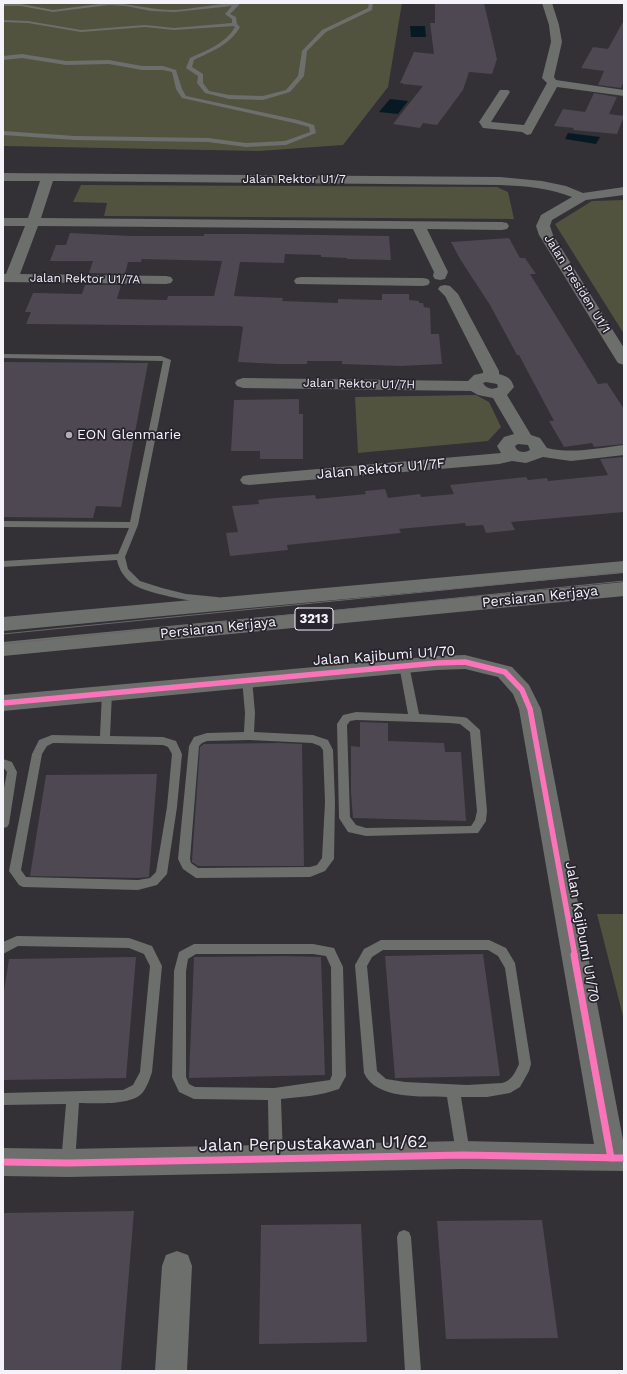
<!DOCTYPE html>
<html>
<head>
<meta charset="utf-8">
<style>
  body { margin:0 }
  #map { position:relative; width:627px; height:1374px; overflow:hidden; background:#333036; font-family:"Work Sans",sans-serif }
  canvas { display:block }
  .frame { position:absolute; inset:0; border:4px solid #f5f3fa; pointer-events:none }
</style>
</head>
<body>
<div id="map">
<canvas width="627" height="1374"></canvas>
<div class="frame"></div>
</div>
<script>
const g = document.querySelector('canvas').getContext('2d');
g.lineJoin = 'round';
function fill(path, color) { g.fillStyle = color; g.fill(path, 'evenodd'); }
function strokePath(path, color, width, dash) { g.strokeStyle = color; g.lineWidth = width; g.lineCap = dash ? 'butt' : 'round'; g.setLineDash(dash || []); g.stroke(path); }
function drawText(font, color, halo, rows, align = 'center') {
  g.font = font + ' "Work Sans",sans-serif'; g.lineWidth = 3.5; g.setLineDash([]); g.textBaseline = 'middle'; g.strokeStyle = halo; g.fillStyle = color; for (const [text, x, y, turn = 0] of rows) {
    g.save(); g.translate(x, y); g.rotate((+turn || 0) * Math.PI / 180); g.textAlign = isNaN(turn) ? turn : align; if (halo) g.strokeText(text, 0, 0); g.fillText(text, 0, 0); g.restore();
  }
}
fill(new Path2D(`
  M3,3H402L388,87L343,145L259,151L3,146Z
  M81,185L497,187L508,192L514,219L104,216L107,203L73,202Z
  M624,200V334L555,224L592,201Z
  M476,395L489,402L501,427L488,441L358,453L355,397Z
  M597,914H624V1020Z`), '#51533e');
fill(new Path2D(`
  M410,26H425L426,37H411Z
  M390,99L408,101L398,114L379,112Z
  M568,133L600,137L596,144L565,139Z`), '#071a23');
fill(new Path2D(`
  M435,3H484L497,59L492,74L469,72L463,90L437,125L423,123L420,128L393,124L423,86L403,84V83H400L414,52L434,54L430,23H435Z
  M624,20V81L621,88L598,85L604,71L581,68L593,47L608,49Z
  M594,93L617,97L609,114L624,116L617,134L573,130L574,128L554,126L563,109L585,112Z
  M70,233L132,236H204V234H251L389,236L391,260L347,259V258L321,257V255L285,254L284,263L240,262L234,296L283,298L282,301L338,303V299L382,300V294H409V300L419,301V303H423L424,307L430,308L431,334H439L442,364L401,366L342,364V361H307V364H278L238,362L243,327L240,326L26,324L31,312H25L33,293L82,294L85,285H121L117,299L167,300L168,296H214L222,261L142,259L141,262H128L125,274L89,273L93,261H50L56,245H66Z
  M509,238L520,258H525L536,274H530L598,384L607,383L624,409V444L594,447L592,443L564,447L549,421H554L519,355H517L490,305L460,259L451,242Z
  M3,362L148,363L121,507L96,506L93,518L3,517Z
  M299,399V414H303V459H260V451H231L234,400Z
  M624,457V512L511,522L515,530L486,533L483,525L466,526L465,523L399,529L401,533L287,545L288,550L230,556L226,533L238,532L232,506L259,504L258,500L275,498L315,495L316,499L366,494L365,491L385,489L388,498L420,494L421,497L454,494L450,485L526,477L528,480L547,478L548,481L608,475L600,459Z
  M360,722L388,723V741L444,743L445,752H461L466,821L353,818L351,793V746L360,747Z
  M279,743L302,744L304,866H198L192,862V860L200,747L204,744Z
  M157,774L149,877L138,878L30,876L46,775Z
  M483,954L500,1076L395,1078L385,956Z
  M286,956L321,957L325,1075L189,1078L194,957Z
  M136,957L126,1078L3,1080V997L9,959Z
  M134,1211L121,1371H3V1213Z
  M542,1220L558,1338L446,1339L437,1221Z
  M361,1224L367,1342L259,1344L261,1225Z`), '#4d4851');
fill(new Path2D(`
  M106,3C129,3 151,10 174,10C195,9 217,3 239,3V5L230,14L236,17L237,24L240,27C230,45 212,51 194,60L192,67L203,74V83L209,91L229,95L263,96L286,90L298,76L302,51L322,30L368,8L369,3H373L372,10L326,32L307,51L304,76L290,92L263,100L229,99L205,93L197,83L198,76L186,68L190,58C207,50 225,44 235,27L234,26L174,30L145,27L81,32L28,23L3,22V20L28,21L81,30L145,25L174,28L232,23V19L225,14L232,6L175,12L151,11L126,6L109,5L53,12L21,6H3V4H21L53,10Z
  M22,54L66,61L109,60L142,66H163L176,70L182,89L186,96L298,120L314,125L316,133L286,145L246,147L208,142L75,140L3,135V131L75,136L208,138L246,143L285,141L310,132L309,127L294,123L182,98L176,89L172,72L163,70H142L109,64L66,65L22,58L3,60V56Z
  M3,354L161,356L171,360L138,525L125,557L128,569L140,581L162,588L186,594L217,597L220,598L222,600L220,602C206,606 146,593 134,585C125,579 119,570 117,560L3,567V561L118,554L129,528L3,527V521L130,522L163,361L3,358Z
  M404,662L409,665L419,714L463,717L467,718L480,730L487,811L486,821L478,833L366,836L348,832L339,818L337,724L343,715L356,712L408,714L399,665ZM356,720L450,723L460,724L470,732L477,811L475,820L471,826L366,828L356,825L350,817L347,725L350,721Z
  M247,676L252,679L255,713L254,732L313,735L328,740L333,750L335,802L334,859L325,871L310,877L196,878L183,869L178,859L189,746L194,737L207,733L244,732L245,713L242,679ZM249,740L312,743L320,746L323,750L325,802L322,858L317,865L310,867L198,868L191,863L190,859L199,746L202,743L207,741Z
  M107,689L111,690L112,693L110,736L163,737L176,741L182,754L177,807L167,874L157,885L138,890L23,887L19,885L9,871L32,754L39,740L52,735L100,736L102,693L103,690ZM53,743L163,745L168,747L172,754L167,807L156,872L150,878L138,880L26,877L21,870L42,754L47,746Z
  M3,759L12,762L17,772L9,824L7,827L3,828V793L7,772L3,767Z
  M17,936L129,938L152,946L162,966L152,1072C150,1078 147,1087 143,1092C133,1106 95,1103 79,1103L75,1163L73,1168L68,1170L63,1168L61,1163L66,1104L3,1105V1093L123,1090L133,1085L140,1072L150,966L144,954L129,948L18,946L3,954V942Z
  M381,940H489L506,948L515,963L531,1064L529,1071L520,1087L510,1093L487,1097H461L470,1153L468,1158L463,1160L458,1158L456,1153L447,1097C422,1096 376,1100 364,1073L355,965L364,949ZM383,950H488L498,956L505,968L519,1064C515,1073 511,1081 502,1083L467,1085L405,1082L386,1079L377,1071L367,966L372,957Z
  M194,944H313L334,948L343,967L346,1076L339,1089C320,1096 300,1097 281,1099L283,1158L281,1163L276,1165L271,1163L269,1158L268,1100L194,1099L179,1092L172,1077L174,971L179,952ZM196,954H313L326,956L331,967L332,1075L330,1080L274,1088L195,1087L189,1084L186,1077V971L188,959Z
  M404,1230L409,1232L411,1237L421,1371H405L397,1237L399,1232Z`), '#6c6f6c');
fill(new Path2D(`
  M542,3H552L559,25L562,42L554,77L556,80L624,90V96L557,87L531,134L527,135L522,132L483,128L479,122L500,90H508L510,92L491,122L524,125L547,83L542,78L551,42L549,25Z
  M3,173L500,177L542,181L566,186L583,193L624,187V195L586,200L552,220L550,226L553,235L624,348V365L618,363L616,360L539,235L536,226L541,215L572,197C549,188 525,186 500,185L53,181L41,218L502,222L507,223L509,226L507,229L502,230L427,229L448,272L445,279L440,280L435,279L433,276L434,272L413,229L38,226L20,274L166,276L171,277L173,280L171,283L166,284L3,282V274H6L25,226H3V218H28L40,181H3Z
  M301,277L423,278L428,279L430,282L428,285L423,286L296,284L294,281L296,278Z
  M445,285L450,286L458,294L499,371V374C508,377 511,378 514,387L507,395L531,435L540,438L547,448C572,454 599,448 624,445V455L571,461L543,457L526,463L512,461L499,464L249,485L243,484L240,480L243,476L249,475L501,453L497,446L504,437L514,434L493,398L478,395L471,391L243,388L237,386L235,383L237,380L243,378L468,381L474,375L483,373V371L445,296L438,289L440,286ZM486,382L497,384L498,387C493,390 486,389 483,383ZM518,444L528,445L530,450C525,453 517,453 515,446Z
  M465,655L512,667L529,685L541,709L624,1145V1171L463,1169L68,1177L3,1176V1148L68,1149L463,1141L594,1144L519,709L513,694L498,677L465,669L437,670L3,711V695L437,656Z
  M177,1251L188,1255L192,1266L187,1371H155L162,1266L166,1255Z`), '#6c6f6c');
fill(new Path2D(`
  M624,561V573L3,631V617Z
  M624,582V596L3,656V642Z`), '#6e706d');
strokePath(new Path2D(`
  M3,634L624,572
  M3,644L624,581`), '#696769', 1);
strokePath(new Path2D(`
  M3,703L437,663L465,662L505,672L522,690L530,709L575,956`), '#fb73b8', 5.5);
strokePath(new Path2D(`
  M574,955L611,1158
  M3,1162L68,1163L463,1155L624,1158`), '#fb73b8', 7);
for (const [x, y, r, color] of [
  [69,435,4,"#b1afb5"]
]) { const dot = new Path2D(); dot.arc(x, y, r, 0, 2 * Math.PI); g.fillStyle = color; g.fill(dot); strokePath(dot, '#28242e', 1.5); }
drawText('12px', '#f5f3fa', '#28242e', [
  ["Jalan Rektor U1/7",294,179],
  ["Jalan Rektor U1/7A",85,279,1],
  ["Jalan Presiden U1/1",577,284,58],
  ["Jalan Rektor U1/7H",359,384,1]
]);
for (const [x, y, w] of [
  [314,619,38]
]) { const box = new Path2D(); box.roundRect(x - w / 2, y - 11, w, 22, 3); g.fillStyle = '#28242e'; g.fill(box); strokePath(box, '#f5f3fa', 1); }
drawText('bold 13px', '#f5f3fa', null, [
  ["3213",314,619]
]);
drawText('14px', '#f5f3fa', '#28242e', [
  ["EON Glenmarie",77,435]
], 'left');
drawText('14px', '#f5f3fa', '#28242e', [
  ["Jalan Rektor U1/7F",381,469,-5],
  ["Persiaran Kerjaya",540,597,-6],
  ["Persiaran Kerjaya",218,628,-6],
  ["Jalan Kajibumi U1/70",384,656,-4],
  ["Jalan Kajibumi U1/70",582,932,80]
]);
drawText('17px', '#f5f3fa', '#28242e', [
  ["Jalan Perpustakawan U1/62",313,1144,-1]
]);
</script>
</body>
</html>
